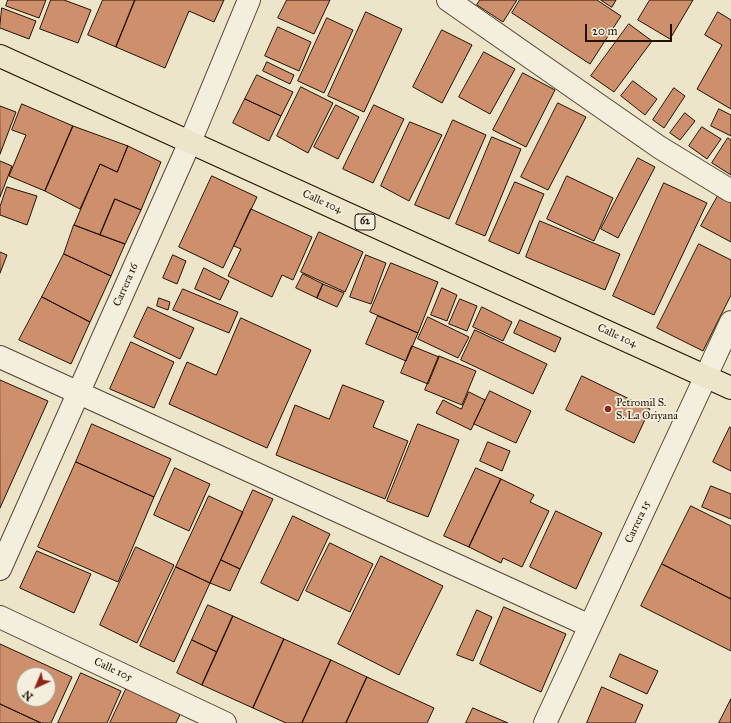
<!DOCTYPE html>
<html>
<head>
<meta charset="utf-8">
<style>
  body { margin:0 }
  #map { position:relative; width:731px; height:723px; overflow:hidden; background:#ede5ca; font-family:"IM FELL Great Primer",serif }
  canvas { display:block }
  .north { position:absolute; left:16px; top:667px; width:40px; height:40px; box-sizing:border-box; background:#f3eedd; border:1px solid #a09685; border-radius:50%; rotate:224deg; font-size:11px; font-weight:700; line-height:16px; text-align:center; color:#241200 }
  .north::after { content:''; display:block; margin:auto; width:14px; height:18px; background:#8f2418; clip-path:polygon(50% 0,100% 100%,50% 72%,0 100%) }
  .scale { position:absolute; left:585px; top:24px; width:87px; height:18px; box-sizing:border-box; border:2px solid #241200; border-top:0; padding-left:5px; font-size:12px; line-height:14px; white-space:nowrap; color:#241200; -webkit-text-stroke:3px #f3eedd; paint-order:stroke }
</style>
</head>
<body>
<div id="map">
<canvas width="731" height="723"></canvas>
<div class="north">N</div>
<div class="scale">20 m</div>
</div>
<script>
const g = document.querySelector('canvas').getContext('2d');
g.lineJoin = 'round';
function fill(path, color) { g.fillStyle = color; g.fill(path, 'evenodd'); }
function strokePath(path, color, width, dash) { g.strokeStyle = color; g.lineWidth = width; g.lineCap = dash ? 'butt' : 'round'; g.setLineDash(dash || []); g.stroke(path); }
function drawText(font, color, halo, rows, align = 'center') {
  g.font = font + ' "IM FELL Great Primer",serif'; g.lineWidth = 3.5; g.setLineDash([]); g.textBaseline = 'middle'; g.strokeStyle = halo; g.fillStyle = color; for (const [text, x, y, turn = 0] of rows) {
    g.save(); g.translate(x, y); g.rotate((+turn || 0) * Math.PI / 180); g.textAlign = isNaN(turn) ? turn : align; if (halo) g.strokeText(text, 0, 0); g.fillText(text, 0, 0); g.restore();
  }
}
const building = new Path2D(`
  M8,0H46L39,18L6,6Z
  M51,0H64L91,10L78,43L40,29Z
  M103,0H135L116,47L88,35Z
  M135,0H224L214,22L189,11L165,68L116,47Z
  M287,0H330L314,34L278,18Z
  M480,0H517L503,22L477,5Z
  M520,0H597L621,16L590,64L512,13Z
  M601,0H616L612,7Z
  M650,0H693L670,39L638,20Z
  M2,8L36,21L29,39L0,28Z
  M366,12L402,29L364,112L328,96Z
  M718,12L731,20V109L697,89L722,45L705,35Z
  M327,18L353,30L324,93L298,81Z
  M629,24L652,41L614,92L591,76Z
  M278,27L311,42L299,71L265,56Z
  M442,30L472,45L442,103L413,87Z
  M484,52L515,69L490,114L459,97Z
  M267,62L294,75L290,84L263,71Z
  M523,73L555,90L526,147L493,130Z
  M257,75L293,92L281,116L245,99Z
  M633,81L657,99L645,115L621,96Z
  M301,87L333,103L308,153L277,136Z
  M674,88L685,96L664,128L653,120Z
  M245,99L281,116L269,141L233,123Z
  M558,103L586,117L548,190L521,177Z
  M22,104L73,126L45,191L9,176L26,135L12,130Z
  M336,105L359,117L338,159L314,147Z
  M374,105L404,119L373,183L343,169Z
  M0,106L16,112L0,154Z
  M719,109L731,115V136L711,126Z
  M685,113L695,121L680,140L670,133Z
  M453,120L486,135L449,219L415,205Z
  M410,122L442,135L409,201L381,186Z
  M73,126L128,146L117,172L100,164L80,209L45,191Z
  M702,127L721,139L707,159L689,146Z
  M492,137L521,149L485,236L456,224Z
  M728,138L731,140V175L712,163Z
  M128,146L161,162L141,210L115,199L100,235L74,225L100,164L117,172Z
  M638,158L655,167L618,238L601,229Z
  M0,161L12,166L0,197Z
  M212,176L257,197L223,268L179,247Z
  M567,176L613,198L594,241L547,219Z
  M515,182L544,194L519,254L489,241Z
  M664,183L707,203L654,315L613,296Z
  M7,187L37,196L27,225L0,215V207Z
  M719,194L731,201V242L701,226Z
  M115,199L141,210L125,244L100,235Z
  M251,209L312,237L293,280L282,275L272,297L228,276L241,249L234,246Z
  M540,221L620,254L605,290L526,257Z
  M74,225L125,244L111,276L64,254Z
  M319,232L363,252L345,292L301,272Z
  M699,244L731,260V295L703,351L657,328Z
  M0,252L7,255L0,273Z
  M64,254L111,276L90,322L42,297Z
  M173,255L186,261L177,284L163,278Z
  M366,255L386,263L371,304L350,297Z
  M391,263L438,282L418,333L370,312Z
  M204,268L229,281L220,300L195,289Z
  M303,274L323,284L317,298L296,288Z
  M323,284L344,293L337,307L317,298Z
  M442,288L457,295L447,321L431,315Z
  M183,289L238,312L229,333L173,310Z
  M42,297L90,322L71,364L19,340Z
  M159,298L170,302L168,310L157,306Z
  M460,299L477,306L467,331L449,324Z
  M148,307L194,328L180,359L134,337Z
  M482,307L512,322L503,341L473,327Z
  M378,316L418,333L406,361L366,344Z
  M428,317L469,337L458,358L418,339Z
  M241,318L311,350L267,448L169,404L187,362L216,375Z
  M520,320L561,338L555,352L514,333Z
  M475,330L547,364L533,394L461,360Z
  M131,342L174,362L154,408L110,389Z
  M412,346L439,357L428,384L401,373Z
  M439,356L476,371L462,405L425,390Z
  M582,376L650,409L634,443L566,410Z
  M0,380L48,401L0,508Z
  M343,385L384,401L373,427L408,441L385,499L276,455L295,405L329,419Z
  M490,391L531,411L516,443L474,424Z
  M469,392L485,400L471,430L436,413L443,400L461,409Z
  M92,424L171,459L154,497L76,462Z
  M418,424L459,440L428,517L387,501Z
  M730,427L731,428V471L713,462Z
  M488,442L510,451L502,471L480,461Z
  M76,462L154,497L118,582L38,547Z
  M175,468L210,484L189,531L154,515Z
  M476,468L501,479L469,547L444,536Z
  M501,479L534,495L530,502L549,511L522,567L503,558L501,563L469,547Z
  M711,486L731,494V519L702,507Z
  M253,490L273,499L240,569L221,560Z
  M209,496L243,512L210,583L176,567Z
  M691,506L731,526V599L662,564Z
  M556,511L602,533L576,589L530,567Z
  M293,516L330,534L298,601L261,583Z
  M330,543L373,564L350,612L306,591Z
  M136,547L174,565L137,643L100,625Z
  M37,551L91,574L74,613L20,588Z
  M381,556L443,586L399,675L338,644Z
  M221,560L240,569L230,591L210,583Z
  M662,564L731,599V651L641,606Z
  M176,567L210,583L174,662L140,646Z
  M208,605L233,616L217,652L192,640Z
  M504,607L566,634L541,692L480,664Z
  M477,610L492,617L473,661L457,655Z
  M233,616L284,639L253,708L202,685Z
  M284,639L331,660L302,723H286L253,708Z
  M192,640L217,652L202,685L177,673Z
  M0,644L72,677L51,723H41L0,704ZM24,675H48V699H24Z
  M620,654L658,671L647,694L610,677Z
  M331,660L367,677L346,723H302Z
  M81,673L121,691L107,723H58Z
  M367,677L434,708L427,723H346Z
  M129,683L183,708L176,723H110Z
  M602,687L643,705L635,723H587Z
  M731,699V723H719Z
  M0,704L41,723H0Z
  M473,708L508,723H466Z`);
fill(building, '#ce8f6c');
strokePath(building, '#241200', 1);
const minor = new Path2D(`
  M448,0L659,147L731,191
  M0,357L590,626
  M0,569L190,142L249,0
  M0,617L225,723
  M545,723L731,322`);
const major = new Path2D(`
  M0,56L731,388`);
strokePath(minor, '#564732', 24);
strokePath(major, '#241200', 24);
strokePath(minor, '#f3eedd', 22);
strokePath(major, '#ede5ca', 22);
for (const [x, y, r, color] of [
  [608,409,4,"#8f2418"]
]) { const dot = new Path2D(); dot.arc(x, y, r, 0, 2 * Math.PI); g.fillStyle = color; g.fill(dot); strokePath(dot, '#f3eedd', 1.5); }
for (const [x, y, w] of [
  [365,222,20]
]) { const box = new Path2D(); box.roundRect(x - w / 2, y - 8, w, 16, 3); g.fillStyle = '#f3eedd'; g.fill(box); strokePath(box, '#241200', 1); }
drawText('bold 10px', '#241200', null, [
  ["62",365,222]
]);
drawText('11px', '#241200', '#f3eedd', [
  ["Calle 104",322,202,24],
  ["Carrera 16",126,285,-66],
  ["Calle 104",617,336,24],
  ["Carrera 15",638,522,-65],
  ["Calle 105",113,670,25]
]);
drawText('11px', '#241200', '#f3eedd', [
  ["Petromil S.",616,403],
  ["S. La Oriyana",616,416]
], 'left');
</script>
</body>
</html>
